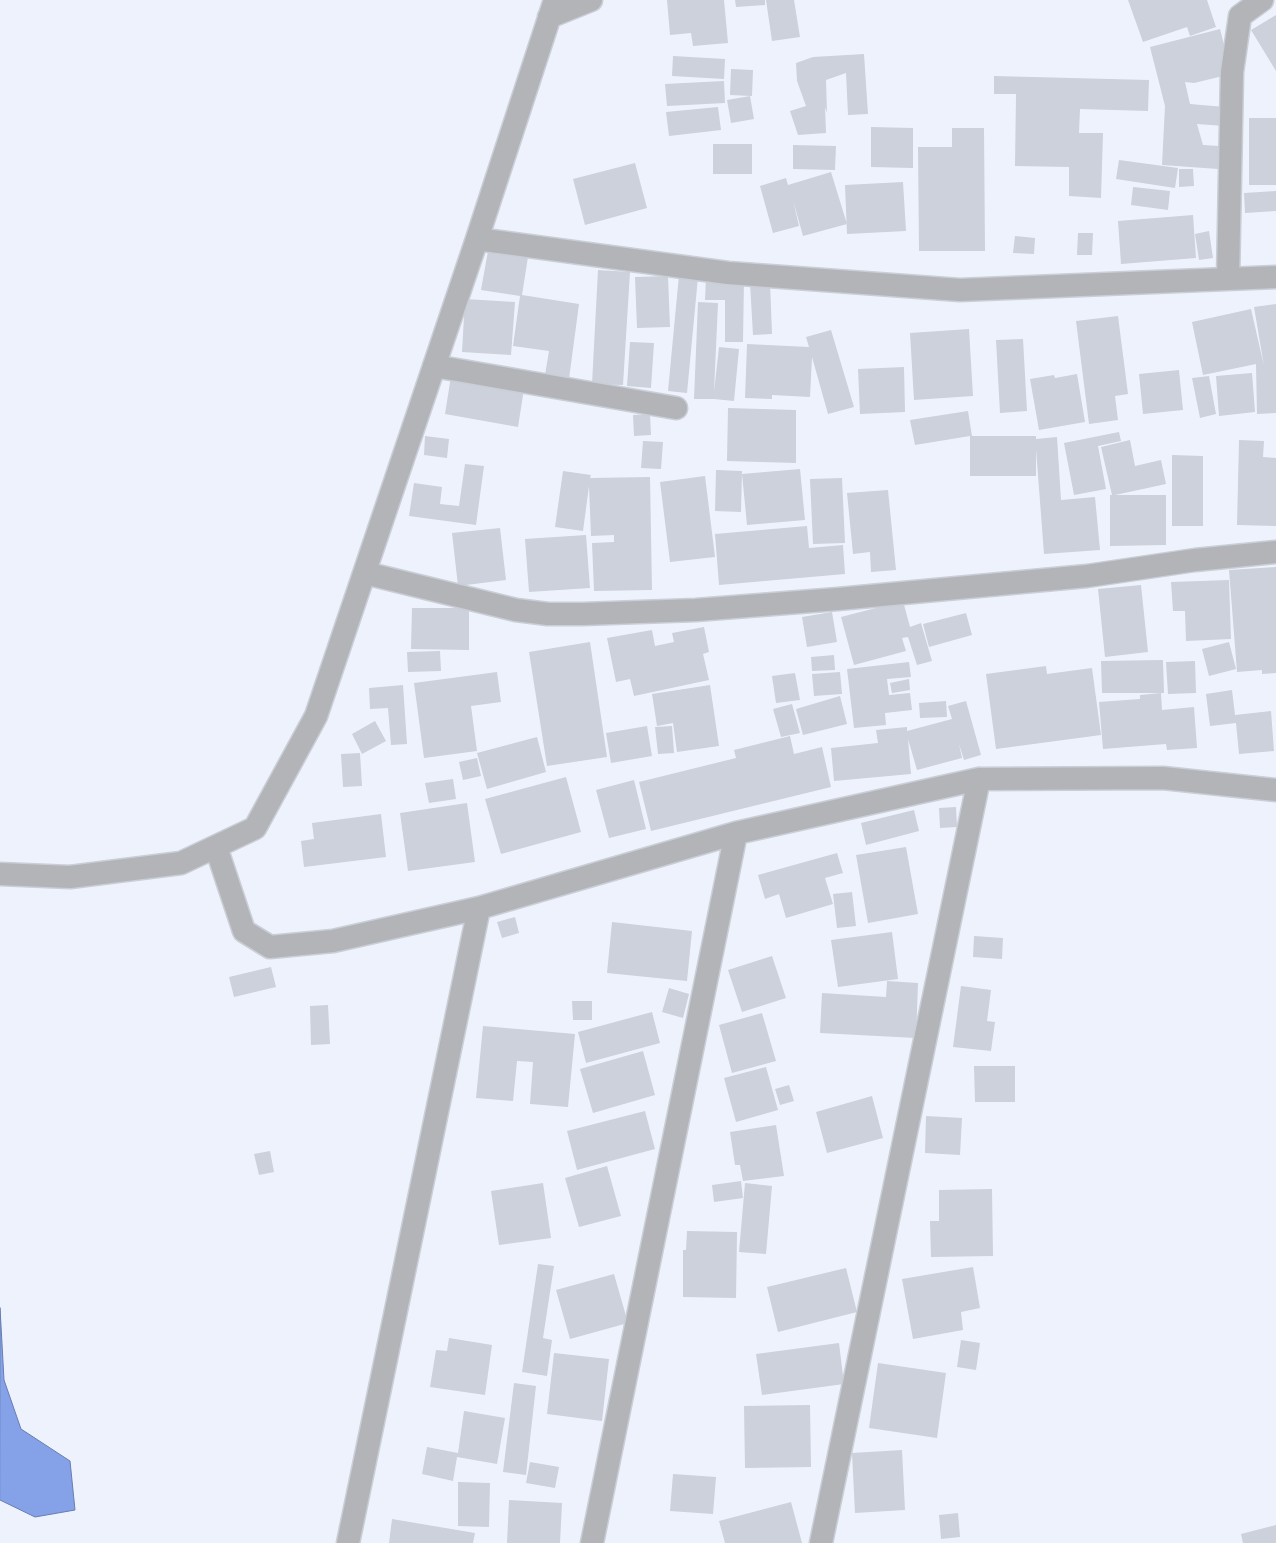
<!DOCTYPE html>
<html>
<head>
<meta charset="utf-8">
<style>
  body { margin:0 }
  canvas { display:block; background:#eef2fd }
</style>
</head>
<body>
<canvas width="1276" height="1543"></canvas>
<script>
const g = document.querySelector('canvas').getContext('2d');
g.lineJoin = 'round';
function fill(path, color) { g.fillStyle = color; g.fill(path, 'evenodd'); }
function strokePath(path, color, width, dash) { g.strokeStyle = color; g.lineWidth = width; g.lineCap = dash ? 'butt' : 'round'; g.setLineDash(dash || []); g.stroke(path); }
const water = new Path2D(`
  M0,1308L4,1380L21,1429L70,1461L75,1510L35,1517L0,1500Z`);
fill(water, '#85a2e9');
strokePath(water, '#687db0', 1);
fill(new Path2D(`
  M667,0H724L728,43L693,46L691,33L670,35Z
  M735,0H765V5L736,7Z
  M766,0H794L800,37L772,41Z
  M1128,0H1207L1216,27L1190,36L1187,27L1143,42Z
  M1276,15V71L1251,30Z
  M1220,29L1228,61L1227,75L1194,83L1185,82L1190,104L1225,107L1224,126L1197,124L1203,145L1219,146L1218,169L1162,165L1165,106L1150,47Z
  M864,54L868,114L848,115L846,73L826,80L827,113L825,107L826,133L798,135L790,111L806,106L797,81L796,63L813,57Z
  M673,56L725,59L724,79L672,76Z
  M731,69L753,70L752,96L730,95Z
  M994,76L1149,80L1148,111L1080,109L1079,133H1103L1101,198L1069,196V167L1015,166L1016,94H994Z
  M724,81L725,103L667,106L665,84Z
  M750,96L754,119L731,123L727,100Z
  M718,107L721,130L669,136L666,112Z
  M1249,118H1276V185H1249Z
  M871,127L913,128V168L871,167Z
  M952,128H984L985,251H919L918,147H952Z
  M713,144H752V174H713Z
  M793,145L836,146L835,170L793,169Z
  M1119,160L1178,168L1175,188L1116,179Z
  M635,163L647,208L585,225L573,179Z
  M1179,169H1193L1194,186L1179,187Z
  M831,172L847,224L803,236L793,200L799,226L773,233L760,186L786,178L788,185Z
  M903,182L906,231L847,234L845,185Z
  M1133,187L1170,191L1168,210L1131,205Z
  M1276,191V211L1245,213L1244,193Z
  M1193,215L1196,258L1121,264L1118,221Z
  M1209,231L1213,258L1199,260L1195,234Z
  M1078,233H1093L1092,255H1077Z
  M1015,236L1035,238L1034,254L1013,253Z
  M488,251L528,257L522,295L579,304L569,379L545,375L549,351L513,346L520,296L481,290Z
  M598,270L630,272L623,385L592,384Z
  M679,275L698,277L687,393L668,391Z
  M668,276L670,327L637,328L635,277Z
  M706,277L744,278L743,342H725V300H705Z
  M770,282L772,334L753,335L750,283Z
  M465,299L515,302L511,355L462,352Z
  M698,302L718,303L714,392L719,347L739,349L734,401L714,399H694Z
  M1276,304V413L1257,414L1256,364L1203,375L1192,322L1251,309L1264,366L1254,307Z
  M1118,316L1128,394L1115,396L1118,420L1089,424L1076,321Z
  M969,329L973,396L914,400L910,333Z
  M831,330L854,407L828,414L812,357L810,397L772,395V399L745,398L747,344L809,347L806,337Z
  M1023,339L1027,411L1000,413L996,340Z
  M630,342L654,343L651,388L627,386Z
  M904,367L905,412L860,414L858,369Z
  M1179,370L1183,410L1143,414L1139,374Z
  M1252,373L1255,412L1219,416L1216,376Z
  M1077,374L1085,422L1039,430L1030,379L1054,375L1055,378Z
  M451,376L524,389L518,427L445,414Z
  M1209,376L1216,414L1200,418L1192,378Z
  M728,408L796,410V463L727,461Z
  M968,411L972,436H1036V439L1057,437L1061,500L1095,497L1100,550L1044,554L1036,449V476H970V436L915,445L910,420Z
  M650,414L651,435L634,436L633,415Z
  M1119,432L1121,441L1098,446L1106,489L1074,495L1064,443Z
  M425,436L449,439L447,458L424,455Z
  M1130,440L1135,466L1161,460L1166,484L1115,495H1166V545L1110,546V495H1112L1101,447Z
  M1239,440L1264,441L1263,457L1276,458V526L1237,525Z
  M643,441L663,442L661,469L641,468Z
  M1172,455L1203,456V526H1172Z
  M465,464L484,466L476,525L409,516L414,483L442,487L440,504L459,506Z
  M800,469L805,520L747,525L742,474Z
  M716,470L742,471L741,512L715,511Z
  M563,471L591,475L590,478L650,477L652,590L594,591L592,543L614,542V535L591,536L589,486L583,531L555,527Z
  M705,476L715,557L670,562L660,482Z
  M842,478L845,543L813,544L810,479Z
  M888,490L896,570L871,572L870,552L853,554L847,493Z
  M807,526L809,548L843,545L845,574L719,585L715,534Z
  M500,528L506,580L458,586L452,533Z
  M586,535L590,588L529,592L525,539Z
  M1276,567V673L1262,674V670L1237,672L1229,570Z
  M1229,580L1231,639L1186,641L1185,611H1173L1171,582Z
  M1141,585L1148,652L1105,657L1098,589Z
  M903,601L910,627L921,623L932,661L917,665L908,637L902,638L906,651L854,665L841,617Z
  M412,608H469V650L411,649Z
  M832,612L837,642L807,647L802,617Z
  M966,613L972,635L929,647L923,624Z
  M704,627L709,652L703,654L709,680L634,696L630,679L616,682L607,638L652,630L655,646L674,642L672,633Z
  M590,642L607,757L547,766L529,652Z
  M1229,642L1236,669L1209,676L1202,649Z
  M440,651L441,671L408,672L407,652Z
  M834,655L835,670L812,671L811,657Z
  M1163,660L1164,693H1102L1101,661Z
  M1195,661L1196,693L1168,694L1166,662Z
  M909,662L911,677L887,679L889,695L910,693L912,710L885,713L886,725L854,728L847,669Z
  M1046,666L1047,674L1092,668L1101,735L996,749L986,674Z
  M497,672L501,702L471,706L477,751L424,758L414,683Z
  M840,672L842,694L814,696L812,674Z
  M795,673L800,700L776,703L772,676Z
  M909,679L910,690L892,693L890,683Z
  M403,685L407,744L391,745L388,708L370,709L369,688Z
  M710,685L719,746L677,752L673,723L657,726L652,694Z
  M1232,690L1235,715L1271,711L1274,751L1239,754L1236,723L1210,726L1206,694Z
  M1161,693L1162,710L1194,707L1197,748L1167,750L1166,744L1103,749L1099,702L1140,699V695Z
  M840,696L847,724L803,735L796,709Z
  M946,701L947,717L920,718L919,703Z
  M966,701L981,755L964,760L959,744L962,758L917,770L908,739L911,774L834,781L831,748L878,743L876,730L907,727V731L952,719L948,706Z
  M792,704L800,733L781,737L773,709Z
  M375,721L386,741L362,754L352,734Z
  M647,726L652,756L611,763L606,733Z
  M672,726L674,753L658,754L655,727Z
  M790,736L794,754L822,747L831,787L651,831L639,782L736,758L734,750Z
  M537,737L546,772L487,789L477,753Z
  M360,753L362,786L343,787L341,754Z
  M477,758L481,776L463,780L459,762Z
  M566,777L581,832L501,854L485,799Z
  M453,779L456,799L429,803L425,783Z
  M634,780L646,829L609,838L596,790Z
  M467,803L475,862L408,871L400,813Z
  M956,807L957,827L940,828L939,808Z
  M914,810L919,831L866,845L861,823Z
  M381,814L386,857L304,867L301,841L314,839L312,823Z
  M906,847L918,914L868,923L856,855Z
  M837,853L843,873L825,878L833,904L786,918L779,894L765,899L758,875Z
  M852,892L856,926L837,928L833,894Z
  M515,917L519,933L502,938L497,922Z
  M612,922L692,931L687,981L607,973Z
  M892,932L898,979L838,987L831,940Z
  M974,936L1003,938L1002,959L973,957Z
  M772,956L786,998L742,1012L728,970Z
  M271,967L276,987L234,997L229,977Z
  M887,981L918,983L916,1038L820,1033L822,993L886,997Z
  M961,986L991,990L987,1021L995,1022L991,1051L953,1047Z
  M669,988L689,994L683,1018L662,1012Z
  M572,1001H592V1020H573Z
  M328,1005L330,1044L311,1045L310,1006Z
  M652,1012L660,1043L586,1063L578,1032Z
  M762,1013L776,1061L732,1073L719,1025Z
  M483,1026L575,1034L568,1107L530,1104L533,1062L517,1061L513,1101L476,1098Z
  M643,1051L655,1095L593,1113L580,1069Z
  M974,1066H1015V1102H975Z
  M766,1067L778,1110L736,1122L724,1078Z
  M789,1085L794,1101L780,1105L775,1089Z
  M872,1096L883,1138L827,1153L816,1112Z
  M645,1111L655,1149L577,1170L567,1131Z
  M926,1116L962,1118L960,1155L925,1153Z
  M776,1125L784,1176L743,1181L740,1165H735L730,1132Z
  M270,1151L274,1172L259,1175L254,1154Z
  M607,1166L621,1216L579,1227L565,1178Z
  M741,1181L743,1198L714,1202L712,1185Z
  M543,1183L551,1238L499,1245L491,1191Z
  M745,1183L772,1186L766,1254L739,1252Z
  M992,1189L993,1256L931,1257L930,1221H939V1190Z
  M687,1231L737,1232L736,1298L683,1297V1250H686Z
  M538,1264L554,1266L543,1338L552,1340L547,1376L522,1372Z
  M973,1267L980,1308L961,1312L963,1330L913,1339L902,1279Z
  M846,1268L857,1312L778,1332L767,1287Z
  M614,1274L628,1323L570,1339L556,1290Z
  M449,1338L492,1345L485,1395L430,1387L436,1350L447,1351Z
  M961,1340L980,1343L976,1370L957,1367Z
  M839,1343L844,1384L762,1395L756,1354Z
  M554,1353L609,1359L602,1421L547,1414Z
  M878,1363L946,1373L937,1438L869,1428Z
  M514,1383L536,1386L526,1475L503,1472Z
  M810,1405L811,1467L745,1468L744,1406Z
  M464,1411L505,1418L497,1464L457,1457L453,1481L422,1474L427,1447L458,1453Z
  M902,1450L905,1510L855,1513L852,1453Z
  M530,1462L559,1467L555,1488L526,1483Z
  M673,1474L716,1477L713,1514L670,1511Z
  M458,1482L490,1483L489,1527L458,1526Z
  M509,1500L562,1503L560,1543H507Z
  M791,1502L802,1543H725L719,1521Z
  M958,1513L960,1537L941,1539L939,1515Z
  M392,1519L475,1533L473,1543H389Z
  M1276,1525V1543H1243L1241,1534Z`), '#ccd1db');
const minor = new Path2D(`
  M549,17L591,0
  M477,239L728,273L960,290L1276,277
  M1228,279L1232,72L1240,16L1262,0
  M434,366L676,408
  M365,573L516,610L548,614H583L696,610L838,599L1087,576L1195,560L1276,552
  M216,847L244,931L270,947L333,941L479,908L736,833L979,779L1163,778L1276,790
  M0,874L70,877L181,863L255,828L316,716L477,239L555,0
  M348,1543L479,908
  M592,1543L736,833
  M821,1543L979,779`);
strokePath(minor, '#caced7', 25);
strokePath(minor, '#b2b4b8', 22);
</script>
</body>
</html>
